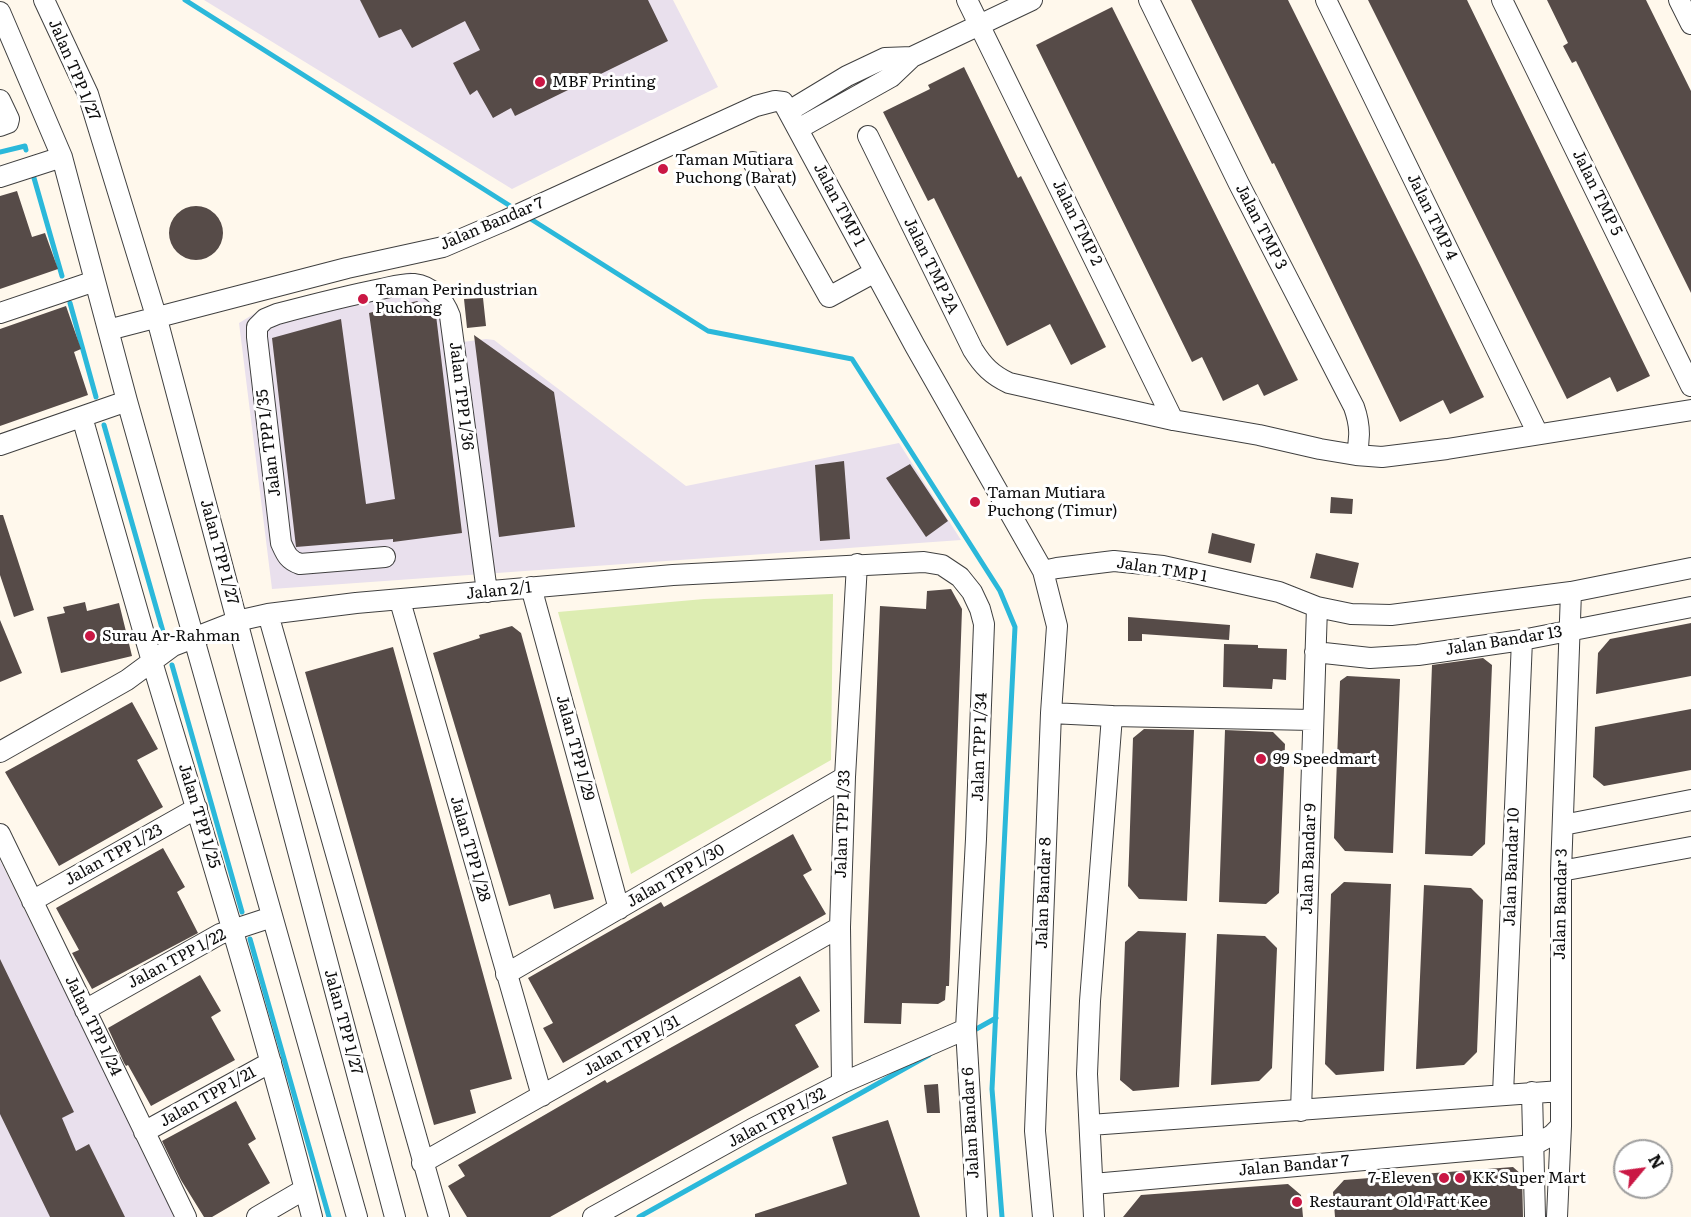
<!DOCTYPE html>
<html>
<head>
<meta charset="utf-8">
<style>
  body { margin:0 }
  #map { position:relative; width:1691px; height:1217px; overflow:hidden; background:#fff8ec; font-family:Literata,serif }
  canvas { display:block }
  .north { position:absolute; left:1613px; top:1139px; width:60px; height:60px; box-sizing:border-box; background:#fff; border:2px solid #9e9e9e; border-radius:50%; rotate:61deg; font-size:16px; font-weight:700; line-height:24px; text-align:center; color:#0d0d0d }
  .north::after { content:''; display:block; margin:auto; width:21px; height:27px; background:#ca1744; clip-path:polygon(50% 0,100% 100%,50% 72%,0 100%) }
</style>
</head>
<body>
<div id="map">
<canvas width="1691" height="1217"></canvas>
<div class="north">N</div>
</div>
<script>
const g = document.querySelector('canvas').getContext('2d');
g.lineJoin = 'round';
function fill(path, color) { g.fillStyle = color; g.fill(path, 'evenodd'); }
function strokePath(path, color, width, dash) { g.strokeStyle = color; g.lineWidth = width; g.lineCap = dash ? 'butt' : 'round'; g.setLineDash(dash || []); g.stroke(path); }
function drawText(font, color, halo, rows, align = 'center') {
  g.font = font + ' Literata,serif'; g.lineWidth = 6; g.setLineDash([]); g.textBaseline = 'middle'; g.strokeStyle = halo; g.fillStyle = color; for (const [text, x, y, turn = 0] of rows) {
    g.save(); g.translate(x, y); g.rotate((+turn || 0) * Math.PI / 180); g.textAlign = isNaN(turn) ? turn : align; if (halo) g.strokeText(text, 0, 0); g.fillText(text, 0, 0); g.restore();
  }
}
fill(new Path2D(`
  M204,0H673L718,87L512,189Z
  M411,272L430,297L439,305L447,344L486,339L494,340L686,486L899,443L961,540L272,589L239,323L262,309Z
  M0,860L175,1217H0Z`), '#e9e0ed');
fill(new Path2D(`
  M833,594L831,760L631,874L558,612L704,599Z`), '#ddedb2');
strokePath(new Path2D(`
  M185,0L515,209
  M0,152L25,146L26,150
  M34,178L62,276
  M526,216L708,331L852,359L1000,591L1015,627L992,1089L1002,1217
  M70,303L96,397
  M104,425L164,635
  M172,665L242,912
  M250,939L329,1217
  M971,1032L996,1018
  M639,1217L929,1055`), '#2bb8da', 5);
fill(new Path2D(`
  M360,0H648L668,41L515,116L511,108L493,118L477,90L470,95L453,63L480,50L465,21L412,48L401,29L379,38Z
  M1191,0H1288L1421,267L1484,397L1450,414L1443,400L1400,422L1274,163L1272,164Z
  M1368,0H1467L1650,376L1617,392L1610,377L1567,399Z
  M1547,0H1646L1691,91V293L1576,61L1572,63L1563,46L1568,43Z
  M1112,7L1298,380L1264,396L1258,384L1223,401L1202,357L1192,362L1036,45Z
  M964,67L1018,178L1021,176L1106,347L1071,365L1050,324L1007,346L934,198L928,201L883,112L930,89L928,85Z
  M17,191L32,237L45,233L58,269L0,289V196Z
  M169 233a27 27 0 1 1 54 0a27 27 0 1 1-54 0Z
  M483,298L486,326L467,328L464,299Z
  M417,301L436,315L462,533L393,542V539L296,547L272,338L341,319L366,504L395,499L369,313Z
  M66,306L81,349L74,352L88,395L0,426V329Z
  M474,335L554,392L575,527L499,537Z
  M844,461L850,539L820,541L815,465Z
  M910,464L948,521L926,537L886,478Z
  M1331,497L1353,499L1352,514L1330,513Z
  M0,515H3L34,610L14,617L0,575Z
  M1212,533L1255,544L1251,563L1208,553Z
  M1316,553L1359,563L1353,588L1310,578Z
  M951,589L962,609L949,986H946L945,1000L938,1004L902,1003L901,1024L864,1023L880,606L926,609L927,591Z
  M85,602L87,611L119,603L132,656L61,673L47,617L65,613L63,607Z
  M1128,617L1230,625L1229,640L1142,634V641H1128Z
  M0,620L22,673L0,682Z
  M1691,623V676L1596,694L1598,653L1610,639Z
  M512,626L521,633L594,899L554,909L550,894L509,906L433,653L480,638L479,635Z
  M1224,644L1258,645V648L1287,649L1286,680L1273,679L1272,689L1223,687Z
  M393,647L512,1079L470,1090L476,1113L434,1125L305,672Z
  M1483,658L1492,665L1485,844L1472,856L1425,854L1432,665Z
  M1347,676L1400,679L1393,853L1345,851L1334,838L1340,681Z
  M132,702L158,749L137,760L163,807L59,866L5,772Z
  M1691,709V770L1604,786L1593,777L1595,727Z
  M1144,729L1194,730L1187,901L1139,899L1128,886L1133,738Z
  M1225,730L1273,732L1285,744L1279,893L1266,904L1219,902Z
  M793,834L812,870L803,875L826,914L563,1063L543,1028L553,1023L528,978L661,902L664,907Z
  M163,848L185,887L177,892L198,933L92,989L72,953L79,950L56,908Z
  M1344,882L1391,884L1384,1071L1336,1075L1325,1064L1331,894Z
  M1424,885L1471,888L1483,900L1477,1052L1464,1065L1416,1069Z
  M1138,931L1186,933L1179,1087L1133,1091L1120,1080L1125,942Z
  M1217,934L1265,936L1277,948L1272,1068L1259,1081L1211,1085Z
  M0,959L74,1112L62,1118L76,1151L89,1144L125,1217H50L0,1114Z
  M200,975L221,1011L211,1017L235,1060L151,1106L128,1065L126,1066L124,1063L108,1028Z
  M800,976L820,1011L795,1025L819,1067L550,1217H467L448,1186L465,1176L458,1165L605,1080L607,1083Z
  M938,1084L940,1113H927L924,1085Z
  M236,1101L256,1139L248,1144L270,1183L212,1217H204L181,1180L162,1141Z
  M888,1120L920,1217H755V1214L847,1184L832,1137Z
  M1513,1167L1522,1175L1523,1217H1335L1333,1192L1344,1180Z
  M1288,1184L1301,1195L1303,1217H1123L1141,1195Z`), '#564b48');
const minor = new Path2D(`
  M44,0L88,94L157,319L395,1217
  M967,0L1173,420
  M1149,0L1239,184L1354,407C1360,424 1361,438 1356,455
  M1326,0L1538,434
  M1502,0L1691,386
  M1679,0L1691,24
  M0,12L62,157L127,401L357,1217
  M0,100L9,119L8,123L0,126
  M789,111L847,76L885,58L912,57
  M798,129L891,77L912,57L1032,0
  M868,136L973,350C983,366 992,375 1009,383L1173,420L1259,435L1320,449L1356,455L1382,457L1447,449L1691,410
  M753,162L829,297L875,272
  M0,177L62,157
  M0,313L95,281
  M108,330L347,268L443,247L506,220L756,106L775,101L783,102L915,346L1043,571L1057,626L1051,713L1035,1131L1043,1217
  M82,417C106,499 129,582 153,665C208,848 265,1031 312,1217
  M0,445L127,401
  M385,557L300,564C288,560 286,554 281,543L257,337V327L265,319L277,314C311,305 346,296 381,289C391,287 404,283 414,284C432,286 444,300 450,316L487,592
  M1043,571L1057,568L1114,561L1163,566L1279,592L1317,607L1351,614L1391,615L1571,592L1691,568
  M531,587L619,909
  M400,601L542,1096
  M268,614L439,1217
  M1315,652L1370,658L1418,655L1522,640L1691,607
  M1051,713L1112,716L1313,720
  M0,752L127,680L173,646L237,621L268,614L356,603L673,575L924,562L942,565L960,577L972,592L980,609L984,624L976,839L966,1029L977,1217
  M1563,825L1691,800
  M0,834L186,1217
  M1561,871L1691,847
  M32,901L197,808
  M506,974L845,777
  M85,1010L220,934L272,917
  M842,1083L840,927L845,777L857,564
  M1532,1092L1535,1217
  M1503,1094L1522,640
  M1301,1111L1317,607
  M1090,1125L1561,1091
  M144,1132L271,1062
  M422,1163L840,927
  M1093,1184L1534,1145L1552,1135L1561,1126
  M257,1217L305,1189
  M593,1217L752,1129L842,1083L966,1029
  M1094,1217L1087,1074L1090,1001L1112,716
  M1557,1217L1561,1126V871L1571,592`);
strokePath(minor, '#404040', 22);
strokePath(minor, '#fff', 20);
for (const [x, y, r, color] of [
  [540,82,6,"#ca1744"],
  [663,169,6,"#ca1744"],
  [363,299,6,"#ca1744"],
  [975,502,6,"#ca1744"],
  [90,636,6,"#ca1744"],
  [1261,759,6,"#ca1744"],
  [1444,1178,6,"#ca1744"],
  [1460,1178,6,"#ca1744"],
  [1297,1202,6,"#ca1744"]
]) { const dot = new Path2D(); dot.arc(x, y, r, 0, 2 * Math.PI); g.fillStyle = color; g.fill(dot); strokePath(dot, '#fff', 2); }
drawText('16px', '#0d0d0d', '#fff', [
  ["Jalan TPP 1/27",74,70,67],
  ["Jalan TMP 5",1597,193,64],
  ["Jalan TMP 1",839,205,62],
  ["Jalan TMP 4",1432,217,64],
  ["Jalan TMP 2",1077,223,64],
  ["Jalan Bandar 7",492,224,-23],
  ["Jalan TMP 3",1261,227,63],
  ["Jalan TMP 2A",931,266,64],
  ["Jalan TPP 1/36",461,396,83],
  ["Jalan TPP 1/35",269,443,-97],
  ["Jalan TPP 1/27",219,552,75],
  ["Jalan TMP 1",1162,570,9],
  ["Jalan 2/1",499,591,-6],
  ["Jalan Bandar 13",1504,641,-9],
  ["Jalan TPP 1/34",980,747,-88],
  ["Jalan TPP 1/29",575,748,75],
  ["Jalan TPP 1/25",199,816,73],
  ["Jalan TPP 1/33",843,824,-88],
  ["Jalan TPP 1/28",470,849,74],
  ["Jalan TPP 1/23",114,855,-29],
  ["Jalan Bandar 9",1309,859,-88],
  ["Jalan Bandar 10",1512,867,-88],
  ["Jalan TPP 1/30",676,876,-30],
  ["Jalan Bandar 8",1044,893,-88],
  ["Jalan Bandar 3",1561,904,-89],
  ["Jalan TPP 1/22",177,959,-28],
  ["Jalan TPP 1/27",343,1022,75],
  ["Jalan TPP 1/24",93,1026,64],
  ["Jalan TPP 1/31",632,1046,-29],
  ["Jalan TPP 1/21",208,1097,-29],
  ["Jalan TPP 1/32",777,1118,-28],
  ["Jalan Bandar 6",971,1123,-93],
  ["Jalan Bandar 7",1294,1166,-5]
]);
drawText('16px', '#0d0d0d', '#fff', [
  ["MBF Printing",552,82],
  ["Taman Mutiara",675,160],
  ["Puchong (Barat)",675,178],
  ["Taman Perindustrian",375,290],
  ["Puchong",375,308],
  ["Taman Mutiara",987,493],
  ["Puchong (Timur)",987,511],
  ["Surau Ar-Rahman",102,636],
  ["99 Speedmart",1273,759],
  ["7-Eleven",1432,1178,"right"],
  ["KK Super Mart",1472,1178],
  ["Restaurant Old Fatt Kee",1309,1202]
], 'left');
</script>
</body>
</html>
